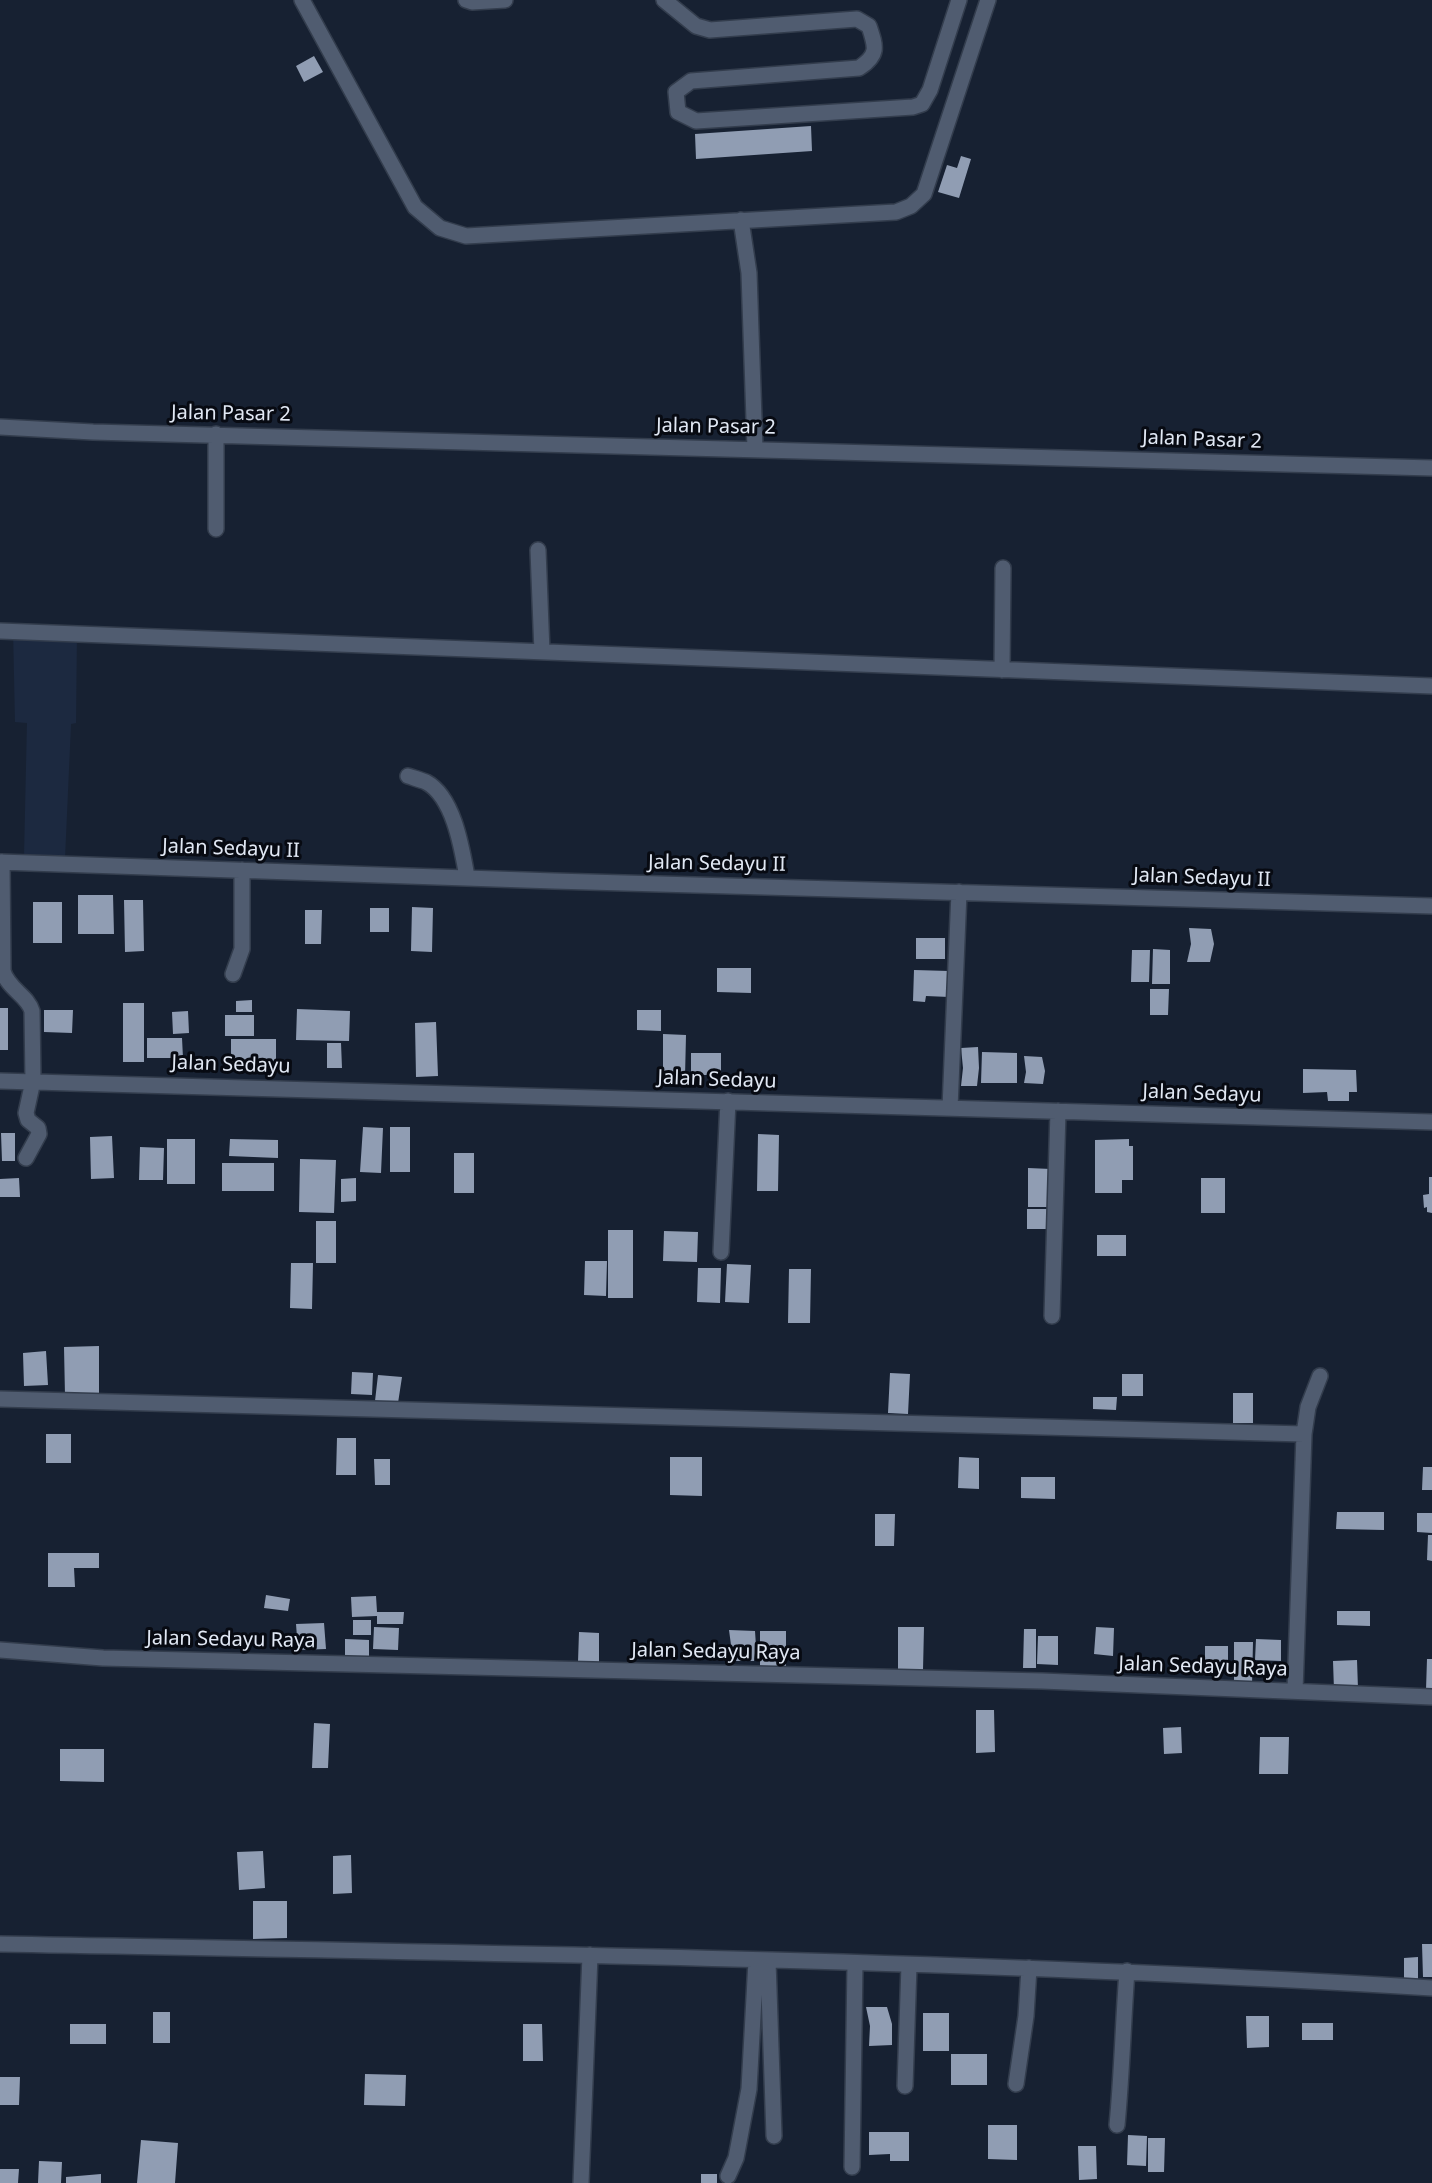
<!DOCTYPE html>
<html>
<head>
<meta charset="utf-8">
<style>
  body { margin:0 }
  canvas { display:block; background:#172132 }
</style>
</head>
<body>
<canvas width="1432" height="2183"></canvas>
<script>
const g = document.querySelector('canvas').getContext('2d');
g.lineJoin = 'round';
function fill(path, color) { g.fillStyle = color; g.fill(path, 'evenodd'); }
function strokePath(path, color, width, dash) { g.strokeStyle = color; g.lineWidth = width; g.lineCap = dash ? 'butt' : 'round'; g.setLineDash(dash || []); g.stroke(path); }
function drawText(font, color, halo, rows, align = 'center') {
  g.font = font + ' "Noto Sans",sans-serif'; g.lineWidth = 6; g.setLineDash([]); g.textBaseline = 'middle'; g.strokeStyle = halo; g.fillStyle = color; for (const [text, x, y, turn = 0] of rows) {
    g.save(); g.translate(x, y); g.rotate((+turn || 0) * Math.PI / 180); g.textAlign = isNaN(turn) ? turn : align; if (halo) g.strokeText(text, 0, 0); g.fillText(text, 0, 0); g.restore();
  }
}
fill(new Path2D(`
  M13,627L77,628L76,723L71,724L65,858L24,857L27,723L15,722Z`), '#1c2940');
fill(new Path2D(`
  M314,56L323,72L304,82L296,66Z
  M811,126L812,151L696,159L695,134Z
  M961,156L971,159L959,198L938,192L947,165L957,168Z
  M78,895H113L114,934H78Z
  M124,900H143L144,951L125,952Z
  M33,902H62V943H33Z
  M412,907L433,908L432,952L411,951Z
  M370,908H389V932H370Z
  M305,910H322L321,944H305Z
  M1189,928L1211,929L1214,944L1210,962H1187L1191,944Z
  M916,938H945V959H916Z
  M1153,949L1170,950V984H1152Z
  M1132,950H1150L1149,982H1131Z
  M717,968H751V993L717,992Z
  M914,970L949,971V997L926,996L925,1002L913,1001Z
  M1150,989H1169L1168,1015H1150Z
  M252,1000V1012H236V1001Z
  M123,1003H144V1062H123Z
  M0,1008H8V1050H0Z
  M297,1009L350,1011L349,1041L296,1040Z
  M44,1010H73L72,1033L44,1032Z
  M637,1010H661V1031L637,1030Z
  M188,1011L189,1033L173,1034L172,1012Z
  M225,1015H254V1036H225Z
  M436,1022L438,1076L416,1077L415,1023Z
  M663,1034L686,1035L685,1077L663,1076Z
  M147,1038H182L183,1058H147Z
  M231,1039H276V1065H231Z
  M327,1043H341L342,1068H327Z
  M978,1047L979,1068L977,1086H961L963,1068L961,1048Z
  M982,1052L1017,1053V1083H981Z
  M691,1053H721V1075H691Z
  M1024,1056L1042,1057L1045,1071L1043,1084L1024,1083L1026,1072Z
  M1303,1069L1356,1070L1357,1092H1349V1101H1328L1327,1092L1303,1093Z
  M363,1127L383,1128L381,1173L360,1172Z
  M390,1127H410V1172H390Z
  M1,1133H15V1161H2Z
  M758,1134L779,1135L778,1191H757Z
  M112,1136L114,1178L91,1179L90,1137Z
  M167,1139H195V1184H167Z
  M230,1139L278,1140V1158L229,1156Z
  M1129,1139V1146H1133V1180H1122V1193H1095V1140Z
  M140,1147L164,1148L163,1180H139Z
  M454,1153H474V1193H454Z
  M300,1159L336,1160L334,1213L299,1212Z
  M222,1163H274V1191H222Z
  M1028,1168L1051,1169V1207H1028Z
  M1429,1177H1432V1213L1427,1212V1207L1424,1208L1423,1195L1429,1194Z
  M19,1178L20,1197H0V1179Z
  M356,1178V1201L341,1202V1179Z
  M1201,1178H1225V1213H1201Z
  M1027,1209H1052V1229H1027Z
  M316,1221H336V1263H316Z
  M608,1230H633V1298H608Z
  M664,1231L698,1232L697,1262L663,1261Z
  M1097,1235H1126V1256H1097Z
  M585,1261H607L606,1296L584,1295Z
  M291,1263H313L312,1309L290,1308Z
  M727,1264L751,1265L749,1303L725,1302Z
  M698,1268H721L720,1303L697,1302Z
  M789,1269H811L810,1323H788Z
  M99,1346V1395L65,1396L64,1347Z
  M46,1351L48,1385L24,1386L23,1353Z
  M352,1372L373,1373L372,1395L351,1394Z
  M890,1373L910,1374L908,1414L888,1413Z
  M1122,1374H1143V1396H1122Z
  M378,1375L402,1377L398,1403L375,1401Z
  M1233,1393H1253V1423H1233Z
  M1093,1397H1117L1116,1410L1093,1409Z
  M46,1434H71V1463H46Z
  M337,1438H356V1475H336Z
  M670,1457H702V1496L670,1495Z
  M959,1457L979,1458V1489L958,1488Z
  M374,1459H390V1485H375Z
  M1423,1467H1432V1490H1422Z
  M1021,1477H1055V1499L1021,1498Z
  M1337,1512H1384V1530L1336,1529Z
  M1417,1513H1432V1533L1417,1532Z
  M875,1514H895L894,1546H875Z
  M1428,1535H1432V1561L1427,1560Z
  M48,1553H99V1568H74L75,1587H48Z
  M266,1595L290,1599L288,1611L264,1608Z
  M376,1596L377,1612H404L403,1624H377V1616L352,1617L351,1597Z
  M1337,1611H1370V1626L1337,1625Z
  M353,1620H371V1635H353Z
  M324,1623L326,1649L298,1650L296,1624Z
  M374,1627L399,1628L398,1650L373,1649Z
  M898,1627H924L923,1670H898Z
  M1096,1627L1114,1628L1113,1656L1094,1654Z
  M1024,1629H1036V1668H1023Z
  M729,1630L755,1631L756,1646L754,1661H728L731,1645Z
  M760,1631H786V1668L760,1667Z
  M579,1632L599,1633V1662H578Z
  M1038,1636H1058V1665L1037,1664Z
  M345,1639L369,1640V1656H345Z
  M1256,1639L1281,1640V1661L1255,1660Z
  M1234,1642H1253L1252,1685H1234Z
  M1205,1646H1228V1671H1205Z
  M1427,1659H1432V1690H1426Z
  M1357,1660L1358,1689L1334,1690L1333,1661Z
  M976,1710H994L995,1752L976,1753Z
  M314,1723L330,1724L328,1768H312Z
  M1181,1727L1182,1753L1164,1754L1163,1728Z
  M1260,1737H1289L1288,1774H1259Z
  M60,1749H104V1782L60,1781Z
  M263,1851L265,1888L239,1890L237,1852Z
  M351,1855L352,1893L333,1894V1856Z
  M253,1901H287V1938L253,1939Z
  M1422,1944H1432V1977H1423Z
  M1418,1957V1979H1404V1958Z
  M866,2007H887L892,2024V2045L869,2046L870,2026Z
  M153,2012H170V2043H153Z
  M923,2013H949V2051H923Z
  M1246,2016H1269V2047L1247,2048Z
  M1302,2023H1333V2040H1302Z
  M70,2024H106V2044H70Z
  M523,2024H542L543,2061H523Z
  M951,2054H987V2085H951Z
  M365,2074L406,2075L405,2106L364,2105Z
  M0,2077H20L19,2105H0Z
  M988,2125H1017V2160L988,2159Z
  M869,2132H909V2161H890V2154L869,2155Z
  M1128,2135L1147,2136L1146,2166L1127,2165Z
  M1148,2138H1165L1164,2172H1148Z
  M141,2140L178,2143L175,2183H137Z
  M1078,2146H1096L1097,2179L1079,2180Z
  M39,2161L62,2162L61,2183H38Z
  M0,2169H19L18,2183H0Z
  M101,2174V2183H66V2177Z
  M701,2174H717V2183H701Z`), '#909db3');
const minor = new Path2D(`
  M302,0L415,207L440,228L466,236L896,212L911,206L924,194L988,0
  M466,0L472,2L505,0
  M664,0L696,26L710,30L857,19L869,26C876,47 879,55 859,68L691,81L676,92L678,112L696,121L913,107L922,104L930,90L959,0
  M741,220L749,273L755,449
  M0,427L93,432L1432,468
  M216,434V529
  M538,550L542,652
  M0,631L1432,686
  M1002,670L1003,568
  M408,776C414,778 421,780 426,782C454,797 462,849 467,877
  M0,862L554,881L1432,906
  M2,862L3,971C8,989 28,996 32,1011L33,1081L26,1113L28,1120L38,1128L39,1134L26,1158
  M233,974L242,949V870
  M0,1081L1432,1122
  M950,1108L959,892
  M721,1252L728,1101
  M1052,1316L1058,1111
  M0,1399L1304,1434
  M0,1650L103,1658L1042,1681L1432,1697
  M1295,1691L1304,1434L1308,1407L1320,1376
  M0,1944C477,1953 955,1959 1432,1988
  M768,1961L774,2136
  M1016,2084L1026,2016L1029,1968
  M905,2086L909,1965
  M1117,2125C1122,2074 1123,2023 1127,1971
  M852,2167L855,1963
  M728,2176L736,2158L749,2089L756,1961
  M581,2183L590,1955`);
strokePath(minor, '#333d4d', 18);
strokePath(minor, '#505c70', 15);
drawText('20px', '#e1e8f4', '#070a12', [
  ["Jalan Pasar 2",231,414,1],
  ["Jalan Pasar 2",716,427,1],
  ["Jalan Pasar 2",1202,440,2],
  ["Jalan Sedayu II",231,849,2],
  ["Jalan Sedayu II",717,864,1],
  ["Jalan Sedayu II",1202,878,2],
  ["Jalan Sedayu",231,1065,2],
  ["Jalan Sedayu",717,1080,2],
  ["Jalan Sedayu",1202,1094,2],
  ["Jalan Sedayu Raya",231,1640,1],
  ["Jalan Sedayu Raya",716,1652,1],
  ["Jalan Sedayu Raya",1203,1667,2]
]);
</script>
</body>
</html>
